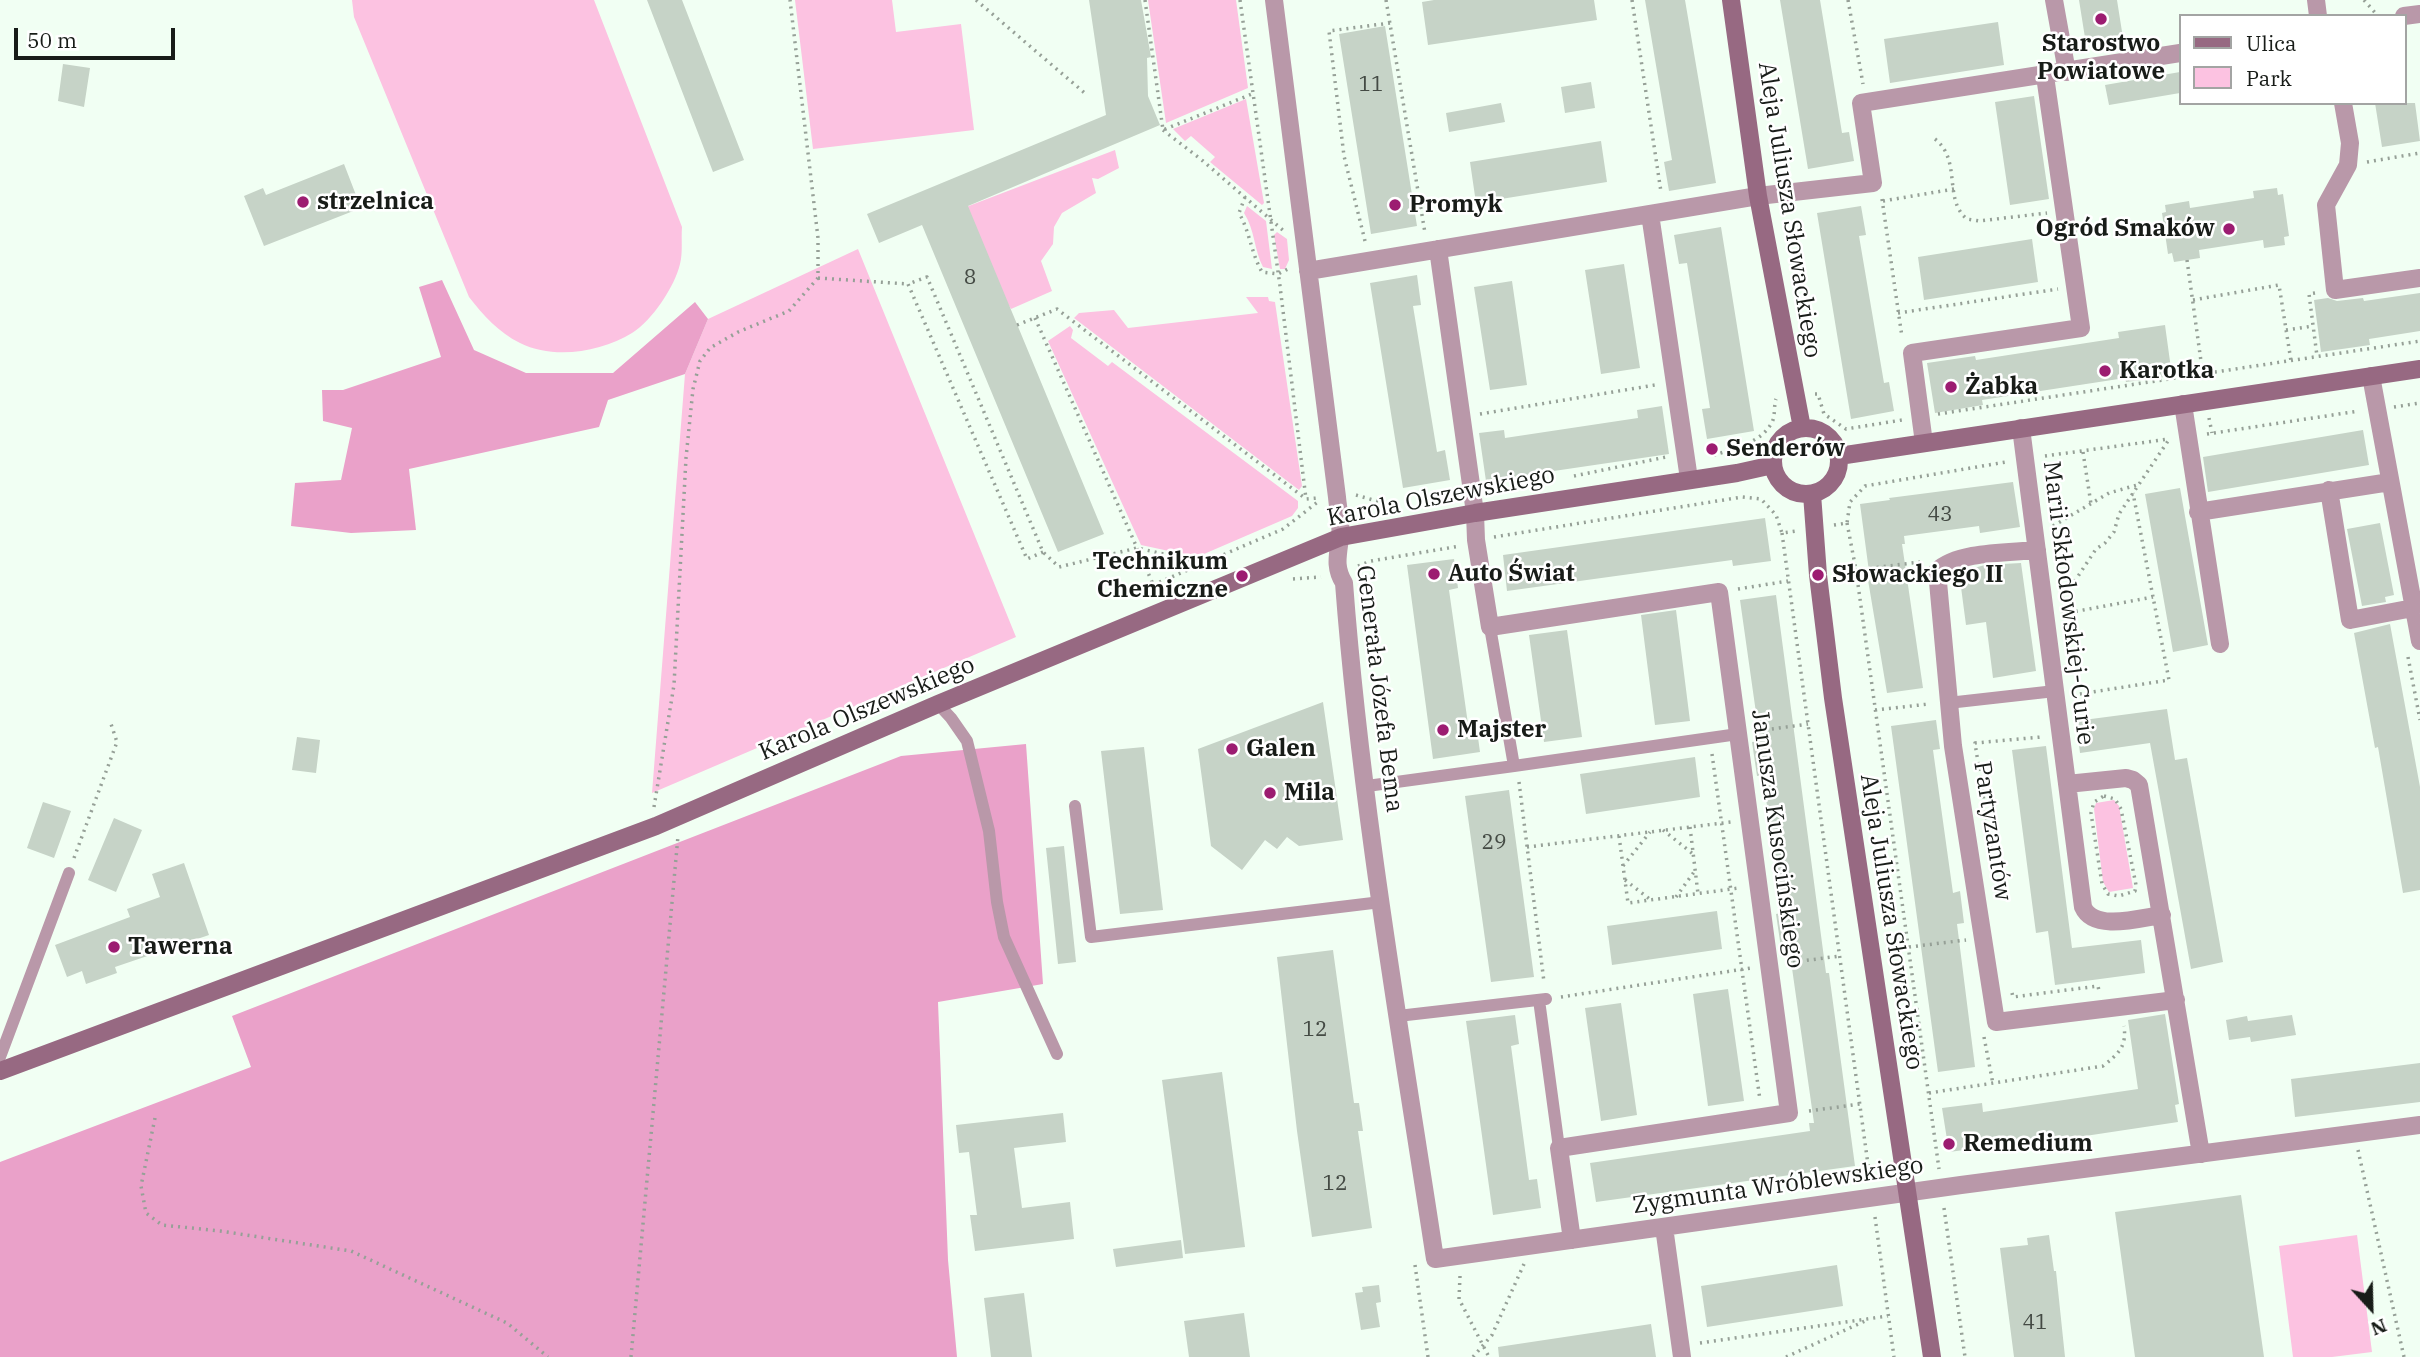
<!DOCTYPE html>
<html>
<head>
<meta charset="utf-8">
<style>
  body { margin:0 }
  #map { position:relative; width:2420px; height:1357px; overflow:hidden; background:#f1fff3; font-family:"IBM Plex Serif",serif }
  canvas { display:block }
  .legend { position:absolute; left:2179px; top:14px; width:228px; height:91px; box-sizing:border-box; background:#fff; border:2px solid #a3a4a3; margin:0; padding:9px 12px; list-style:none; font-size:21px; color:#181c18 }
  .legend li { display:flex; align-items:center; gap:14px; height:35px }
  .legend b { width:35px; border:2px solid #a3a4a3 }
  .north { position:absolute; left:2336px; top:1273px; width:70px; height:70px; -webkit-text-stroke:5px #fff; paint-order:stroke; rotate:158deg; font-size:19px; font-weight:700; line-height:28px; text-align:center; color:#181c18 }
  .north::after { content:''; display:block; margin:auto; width:24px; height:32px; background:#181c18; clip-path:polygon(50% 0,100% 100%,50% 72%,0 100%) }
  .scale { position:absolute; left:14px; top:28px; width:161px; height:32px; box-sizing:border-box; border:4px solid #181c18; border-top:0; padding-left:9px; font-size:21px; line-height:24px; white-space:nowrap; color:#181c18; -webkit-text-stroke:5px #fff; paint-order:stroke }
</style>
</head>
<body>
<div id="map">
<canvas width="2420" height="1357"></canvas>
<ul class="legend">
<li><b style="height:9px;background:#976982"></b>Ulica</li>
<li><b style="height:19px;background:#fcc2e1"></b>Park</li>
</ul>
<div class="north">N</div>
<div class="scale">50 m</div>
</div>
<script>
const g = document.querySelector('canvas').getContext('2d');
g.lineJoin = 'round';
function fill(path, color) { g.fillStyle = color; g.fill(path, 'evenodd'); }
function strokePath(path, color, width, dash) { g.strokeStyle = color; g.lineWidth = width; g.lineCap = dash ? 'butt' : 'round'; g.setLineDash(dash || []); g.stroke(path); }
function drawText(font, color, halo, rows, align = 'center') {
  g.font = font + ' "IBM Plex Serif",serif'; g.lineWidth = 5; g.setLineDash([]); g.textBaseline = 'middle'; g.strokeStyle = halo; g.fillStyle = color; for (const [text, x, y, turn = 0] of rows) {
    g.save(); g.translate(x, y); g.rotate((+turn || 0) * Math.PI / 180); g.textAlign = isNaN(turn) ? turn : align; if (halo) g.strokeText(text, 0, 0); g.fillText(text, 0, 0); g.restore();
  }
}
fill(new Path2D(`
  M352,0H594L682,227C681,239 683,252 680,264C675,286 652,321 632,333C601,352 554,360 520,343C498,332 484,316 469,297L354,17Z
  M795,0H892L896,32L961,24L974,130L813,149Z
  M1148,0H1236L1248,88L1166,123Z
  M1246,99L1264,203L1262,205L1210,162L1215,157L1191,136L1185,141L1173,129Z
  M1115,150L1119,168L1098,179L1092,178L1096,193L1062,213L1054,227L1053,244L1041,261L1052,291L1011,309L953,212Z
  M1247,206L1266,221L1272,269L1263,267C1254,250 1255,230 1244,213Z
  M1277,232L1287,239L1289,260L1285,269H1280L1274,235Z
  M858,249L1016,637L652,793L685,374L708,319Z
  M1246,297H1268L1269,301L1275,302L1302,486L1299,490L1074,318L1079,313L1114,310L1128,328L1258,313Z
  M1070,326L1073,330L1071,338L1108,366L1112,362L1298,501V508L1292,516L1197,557L1141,545L1048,341Z
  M2114,800L2119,806L2133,888L2109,892L2103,882L2094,809L2096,803Z
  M2357,1235L2372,1352L2332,1357H2293L2279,1246Z`), '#fcc2e1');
fill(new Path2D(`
  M442,280L474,350L526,373H613L695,302L708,319L685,374L608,400L599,427L409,469L416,530L351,533L291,526L295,483L341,480L352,428L323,421L322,390H343L441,357L419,287Z
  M1026,744L1043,984L938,1002L948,1260L957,1357H0V1162L251,1067L232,1016L901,756Z`), '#eaa1c9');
fill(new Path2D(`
  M647,0H682L744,160L713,172Z
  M1089,0H1141L1151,57L1147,58L1148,96L1160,125L968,206L1104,534L1058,552L922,225L879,243L867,214L1106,115Z
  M1434,0H1594L1597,20L1428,45L1422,2Z
  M1645,0H1685L1716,183L1669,191L1664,162L1672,160Z
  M1780,0H1820L1842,133L1849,132L1854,161L1808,169Z
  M2079,0H2117L2123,38L2086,44Z
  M1998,22L2004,65L1890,83L1884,39Z
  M1385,26L1417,226L1371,234L1339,34Z
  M63,64L90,68L84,107L58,101Z
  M2180,72V93L2109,105L2105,85Z
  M1591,82L1595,108L1565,113L1561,87Z
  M2034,96L2049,199L2010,205L1995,102Z
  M1501,103L1505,122L1449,132L1446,113Z
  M2375,103H2415L2420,141L2382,147Z
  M1601,141L1607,182L1476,203L1470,162Z
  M344,164L361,208L264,246L244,196L263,188L266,195Z
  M2277,188L2278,195L2283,194L2289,236L2284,237L2285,245L2264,248L2263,240L2199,250L2200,258L2174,262L2172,253L2168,254L2162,213L2166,212L2165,205L2189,201L2190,208L2254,198L2253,191Z
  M1861,206L1866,235L1859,236L1884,383L1889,382L1894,411L1851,419L1817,213Z
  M1721,227L1754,431L1707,439L1702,409L1710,408L1687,263L1679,264L1674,235Z
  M2032,239L2038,282L1924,300L1918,257Z
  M1624,264L1640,368L1601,374L1585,270Z
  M1417,275L1421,305L1413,306L1437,452L1445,450L1450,480L1403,488L1370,283Z
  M1512,281L1527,385L1490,390L1474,287Z
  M2420,293V331L2369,339L2370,345L2321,352L2314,300L2328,298L2337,301L2363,298L2364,301Z
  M2165,325L2172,376L2126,382L2125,378L1982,400L1983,405L1935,413L1927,363L1975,356L1976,360L2119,338L2118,332Z
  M1662,406L1669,454L1486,481L1479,433L1504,430L1505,438L1598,424L1638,418L1637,410Z
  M2363,430L2369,465L2208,492L2203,457Z
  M2013,482L2020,527L1980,533L1979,526L1904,536L1905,544H1902L1923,688L1887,693L1868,580L1870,579L1860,504L1890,500L1889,498Z
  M2180,488L2208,645L2173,652L2145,494Z
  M1765,518L1771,561L1733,566L1732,560L1507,591L1503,555Z
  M2380,523L2394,595L2385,597L2386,602L2362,606L2347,529Z
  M1454,559L1458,588L1449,590L1468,724L1476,723L1480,752L1433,759L1407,565Z
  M2021,563L2036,671L1993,678L1986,622L1966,625L1959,572L1985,565Z
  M1776,595L1826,973H1829L1855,1166L1596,1202L1590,1163L1810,1131L1809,1123H1814L1789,947L1781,948L1776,914L1781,913L1763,775L1757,776L1752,742L1760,741L1740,600Z
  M1676,610L1690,721L1655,725L1641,615Z
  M2390,624L2420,787V890L2403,893L2378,747L2375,748L2354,633Z
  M1567,630L1582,737L1544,742L1529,635Z
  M1323,702L1343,840L1299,846L1287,837L1277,849L1265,840L1242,870L1211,846L1198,749Z
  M2167,709L2175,760L2187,758L2223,962L2191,969L2150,743L2080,753L2076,721Z
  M1936,720L1940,749L1933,750L1953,893L1960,891L1964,923L1957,924L1975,1067L1938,1072L1891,726Z
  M297,737L320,740L316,773L292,770Z
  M2046,746L2072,948L2141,940L2145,973L2055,985L2048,931L2036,933L2012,750Z
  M1144,747L1163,910L1120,914L1101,751Z
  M1695,757L1700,797L1586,814L1580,774Z
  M1509,790L1534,977L1491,982L1465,796Z
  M43,802L71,811L54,858L27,848Z
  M114,818L142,830L116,892L88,880Z
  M1064,846L1076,962L1058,964L1046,848Z
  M184,863L209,935L115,967L117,973L86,984L82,971L67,977L55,945L130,917L127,909L160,897L152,874Z
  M1717,911L1722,949L1612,965L1607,926Z
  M1333,950L1354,1103H1359L1363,1131H1358L1372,1228L1312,1237L1297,1131L1277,957Z
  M1728,989L1744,1101L1708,1106L1693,994Z
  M1621,1003L1637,1115L1601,1121L1585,1008Z
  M2165,1014L2179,1104L2175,1105L2178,1122L1979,1152V1148L1949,1152L1942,1108L1982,1103L1983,1112L2138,1089L2128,1020Z
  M1515,1015L1519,1044L1511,1046L1529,1180L1537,1179L1541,1208L1493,1215L1466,1021Z
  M2292,1015L2296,1035L2251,1042L2250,1037L2229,1040L2226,1020L2247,1016L2248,1021Z
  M2420,1063V1102L2295,1117L2291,1079Z
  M1222,1072L1245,1247L1185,1254L1162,1080Z
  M1063,1113L1066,1142L1014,1148L1022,1208L1070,1202L1074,1239L975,1251L970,1215H977L969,1152L959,1153L956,1125Z
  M2241,1195L2264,1357H2135L2115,1212Z
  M2049,1235L2054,1271H2056L2065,1357H2014L2000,1248L2028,1245L2027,1238Z
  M1181,1240L1183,1258L1116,1267L1113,1249Z
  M1837,1265L1843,1306L1707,1327L1701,1286Z
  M1379,1285L1381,1302L1376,1303L1380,1327L1361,1330L1355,1293L1363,1292L1362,1287Z
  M1024,1293L1032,1357H991L984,1298Z
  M1244,1313L1250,1357H1189L1184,1321Z
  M1651,1324L1656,1357H1499L1498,1347Z`), '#c6d3c7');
strokePath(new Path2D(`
  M976,0L1087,95
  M1145,0L1163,130L1252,94
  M1240,0L1280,286L1306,499
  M1386,0L1425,233
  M1632,0L1661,192
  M1848,0L1863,84
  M2364,0L2378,16
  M1163,130L1203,161L1285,232
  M1935,139C1962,160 1943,200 1967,219L1979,221L2047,213
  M2367,162L2420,153
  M1245,197L1239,213C1250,232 1251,253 1262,272L1278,274L1288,269
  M1882,199L1902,337
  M1883,201L1954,189
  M1365,241L1344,156L1329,31L1390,23
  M2187,260L2204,383
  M818,278L908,284
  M2315,293L2309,294L2317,356
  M2193,300L2279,285L2291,361
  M1898,313L2058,289
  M1035,318L1157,593
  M1017,325L1057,309L1306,499L1318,498
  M2286,330L2313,326
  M1815,394H1818L1824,414L1846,429L1902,420
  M2394,407L2420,403
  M1480,414L1655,385
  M1938,414L2420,341
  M2209,418L2212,433
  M2207,434L2359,411
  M2083,452L2091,504
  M1714,455C1734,449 1764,442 1773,420C1775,414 1774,404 1776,399
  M2045,456L2169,439
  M1574,476L1666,457
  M1356,495L1380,502L1391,508
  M1847,523L1856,570L1939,1169
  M1834,525L1847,523L1850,502L1865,486L2006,462
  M2053,526L2109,493L2137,485
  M1782,533L1869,1172L1856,1174V1180
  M1494,537L1742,497L1761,499L1776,515L1782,533L1796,531
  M1043,552L1027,559L908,284L927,277L1043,552L1059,567L1137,548L1204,563
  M1358,566L1371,561L1460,546
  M1856,570L1920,562
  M1293,579L1321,577
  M1153,585L1283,529L1319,501
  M1738,589L1788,581
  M2063,599L2096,549L2105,543L2114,532L2119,514L2168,441
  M2062,614L2153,597
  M2408,657L2420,720
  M2073,695L2169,680L2133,493
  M1875,710L1929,704
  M1758,731L1808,724
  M1712,754L1760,1100
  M1519,782L1544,982
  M2104,796L2115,799L2121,809L2136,885L2135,891L2119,896L2108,894L2102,884L2091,813L2094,802Z
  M654,807L674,685L686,458L693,389L700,361L710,348L738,332L789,311L818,278V238L790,0
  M1690,827L1698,894
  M1663,830L1693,854
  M1619,836L1628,903L1739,888
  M1527,847L1731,822
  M1991,847L1975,743L2041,737
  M74,858L117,742L111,724
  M1623,866L1650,832
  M1625,880L1651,900
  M1676,897L1694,872
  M1909,947L1966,940
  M1786,963L1840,956
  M2012,993L2013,997L2098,986L2099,991
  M1561,997L1751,968
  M1984,1037L1993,1084
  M1929,1093L2103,1066C2118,1054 2127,1047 2124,1026
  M1809,1111L1860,1104
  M155,1118L141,1186L146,1213L162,1225L220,1231L351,1251L507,1323L548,1357
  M2358,1150L2404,1357
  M1944,1208L1965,1357
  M1875,1217L1894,1357
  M1415,1265L1428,1357
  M1460,1276L1459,1299L1489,1357
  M1700,1343L1888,1316
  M631,1357L678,836
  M1473,1357L1492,1335L1524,1264
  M1786,1357L1865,1321`), '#96a097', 3.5, [2, 5]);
strokePath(new Path2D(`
  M1948,703L2055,691
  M938,704L951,718L967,741L989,831L997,902L1004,937L1057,1054
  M1514,766L1738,734
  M1367,786L1514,766L1490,627
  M1075,806L1091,937L1381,902
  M1539,1000L1559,1148
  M1398,1016L1546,999
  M0,1057L69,873`), '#b998a9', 12);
strokePath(new Path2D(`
  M1274,0L1337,497C1338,510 1342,525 1340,538C1338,555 1334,567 1344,583C1361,808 1401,1035 1435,1259L1961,1185L2420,1125
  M2054,0L2067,72
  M2316,0L2318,16
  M2404,16L2420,14
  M2343,103L2350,143L2348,165L2326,205L2335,290L2420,278
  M1650,214L1689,479
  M1438,249L1475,513L1476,540L1490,627L1719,592L1789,1113L1559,1148L1572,1240
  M1308,271L1758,196L1873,183L1861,103L2180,53
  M2371,376L2420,641
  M2183,404L2220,644
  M2021,428L2083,907C2094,932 2140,918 2162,915
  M1924,443L1912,353L2081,328L2045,76
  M2329,490L2350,620L2413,608
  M2198,512L2390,482
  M2037,550C2008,553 1958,551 1937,571L1953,746L1996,1022L2176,1000
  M2067,784L2126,778L2133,780L2139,785L2201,1154
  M1664,1227L1682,1357`), '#b998a9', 18);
strokePath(new Path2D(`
  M1731,0L1758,196L1802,428
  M1773 461a33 33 0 1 1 66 0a33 33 0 1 1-66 0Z
  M1839,456L2420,369
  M1812,494L1818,575L1833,698L1932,1357
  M0,1071L656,826L938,704L1341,537L1475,513L1737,473L1773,465`), '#976982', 18);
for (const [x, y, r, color] of [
  [2101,19,7,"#9c1c71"],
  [303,202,7,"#9c1c71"],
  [1395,205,7,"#9c1c71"],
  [2229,229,7,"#9c1c71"],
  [2105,371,7,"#9c1c71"],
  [1951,387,7,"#9c1c71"],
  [1712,449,7,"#9c1c71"],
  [1434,574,7,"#9c1c71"],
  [1818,575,7,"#9c1c71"],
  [1242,576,7,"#9c1c71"],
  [1443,730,7,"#9c1c71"],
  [1232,749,7,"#9c1c71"],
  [1270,793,7,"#9c1c71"],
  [114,947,7,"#9c1c71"],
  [1949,1144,7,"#9c1c71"]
]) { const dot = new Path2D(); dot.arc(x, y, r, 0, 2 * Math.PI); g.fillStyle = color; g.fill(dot); strokePath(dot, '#fff', 2.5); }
drawText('21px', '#444a44', null, [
  ["11",1371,85],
  ["8",970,278],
  ["43",1940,515],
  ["29",1494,843],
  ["12",1315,1030],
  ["12",1335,1184],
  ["41",2035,1323]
]);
drawText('bold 24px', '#181c18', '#fff', [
  ["Starostwo",2101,44,"center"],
  ["Powiatowe",2101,72,"center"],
  ["strzelnica",317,202],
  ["Promyk",1409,205],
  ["Ogród Smaków",2215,229,"right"],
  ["Karotka",2119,371],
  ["Żabka",1965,387],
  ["Senderów",1726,449],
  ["Technikum",1228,562,"right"],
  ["Chemiczne",1228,590,"right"],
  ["Auto Świat",1448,574],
  ["Słowackiego II",1832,575],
  ["Majster",1457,730],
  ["Galen",1246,749],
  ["Mila",1284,793],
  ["Tawerna",128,947],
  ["Remedium",1963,1144]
], 'left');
drawText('24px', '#181c18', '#fff', [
  ["Aleja Juliusza Słowackiego",1789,210,81],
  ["Karola Olszewskiego",1441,497,-11],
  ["Marii Skłodowskiej-Curie",2068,603,83],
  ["Generała Józefa Bema",1379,689,83],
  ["Karola Olszewskiego",867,709,-23],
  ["Partyzantów",1992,831,81],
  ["Janusza Kusocińskiego",1777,839,82],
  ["Aleja Juliusza Słowackiego",1891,922,81],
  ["Zygmunta Wróblewskiego",1778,1186,-8]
]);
</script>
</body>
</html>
